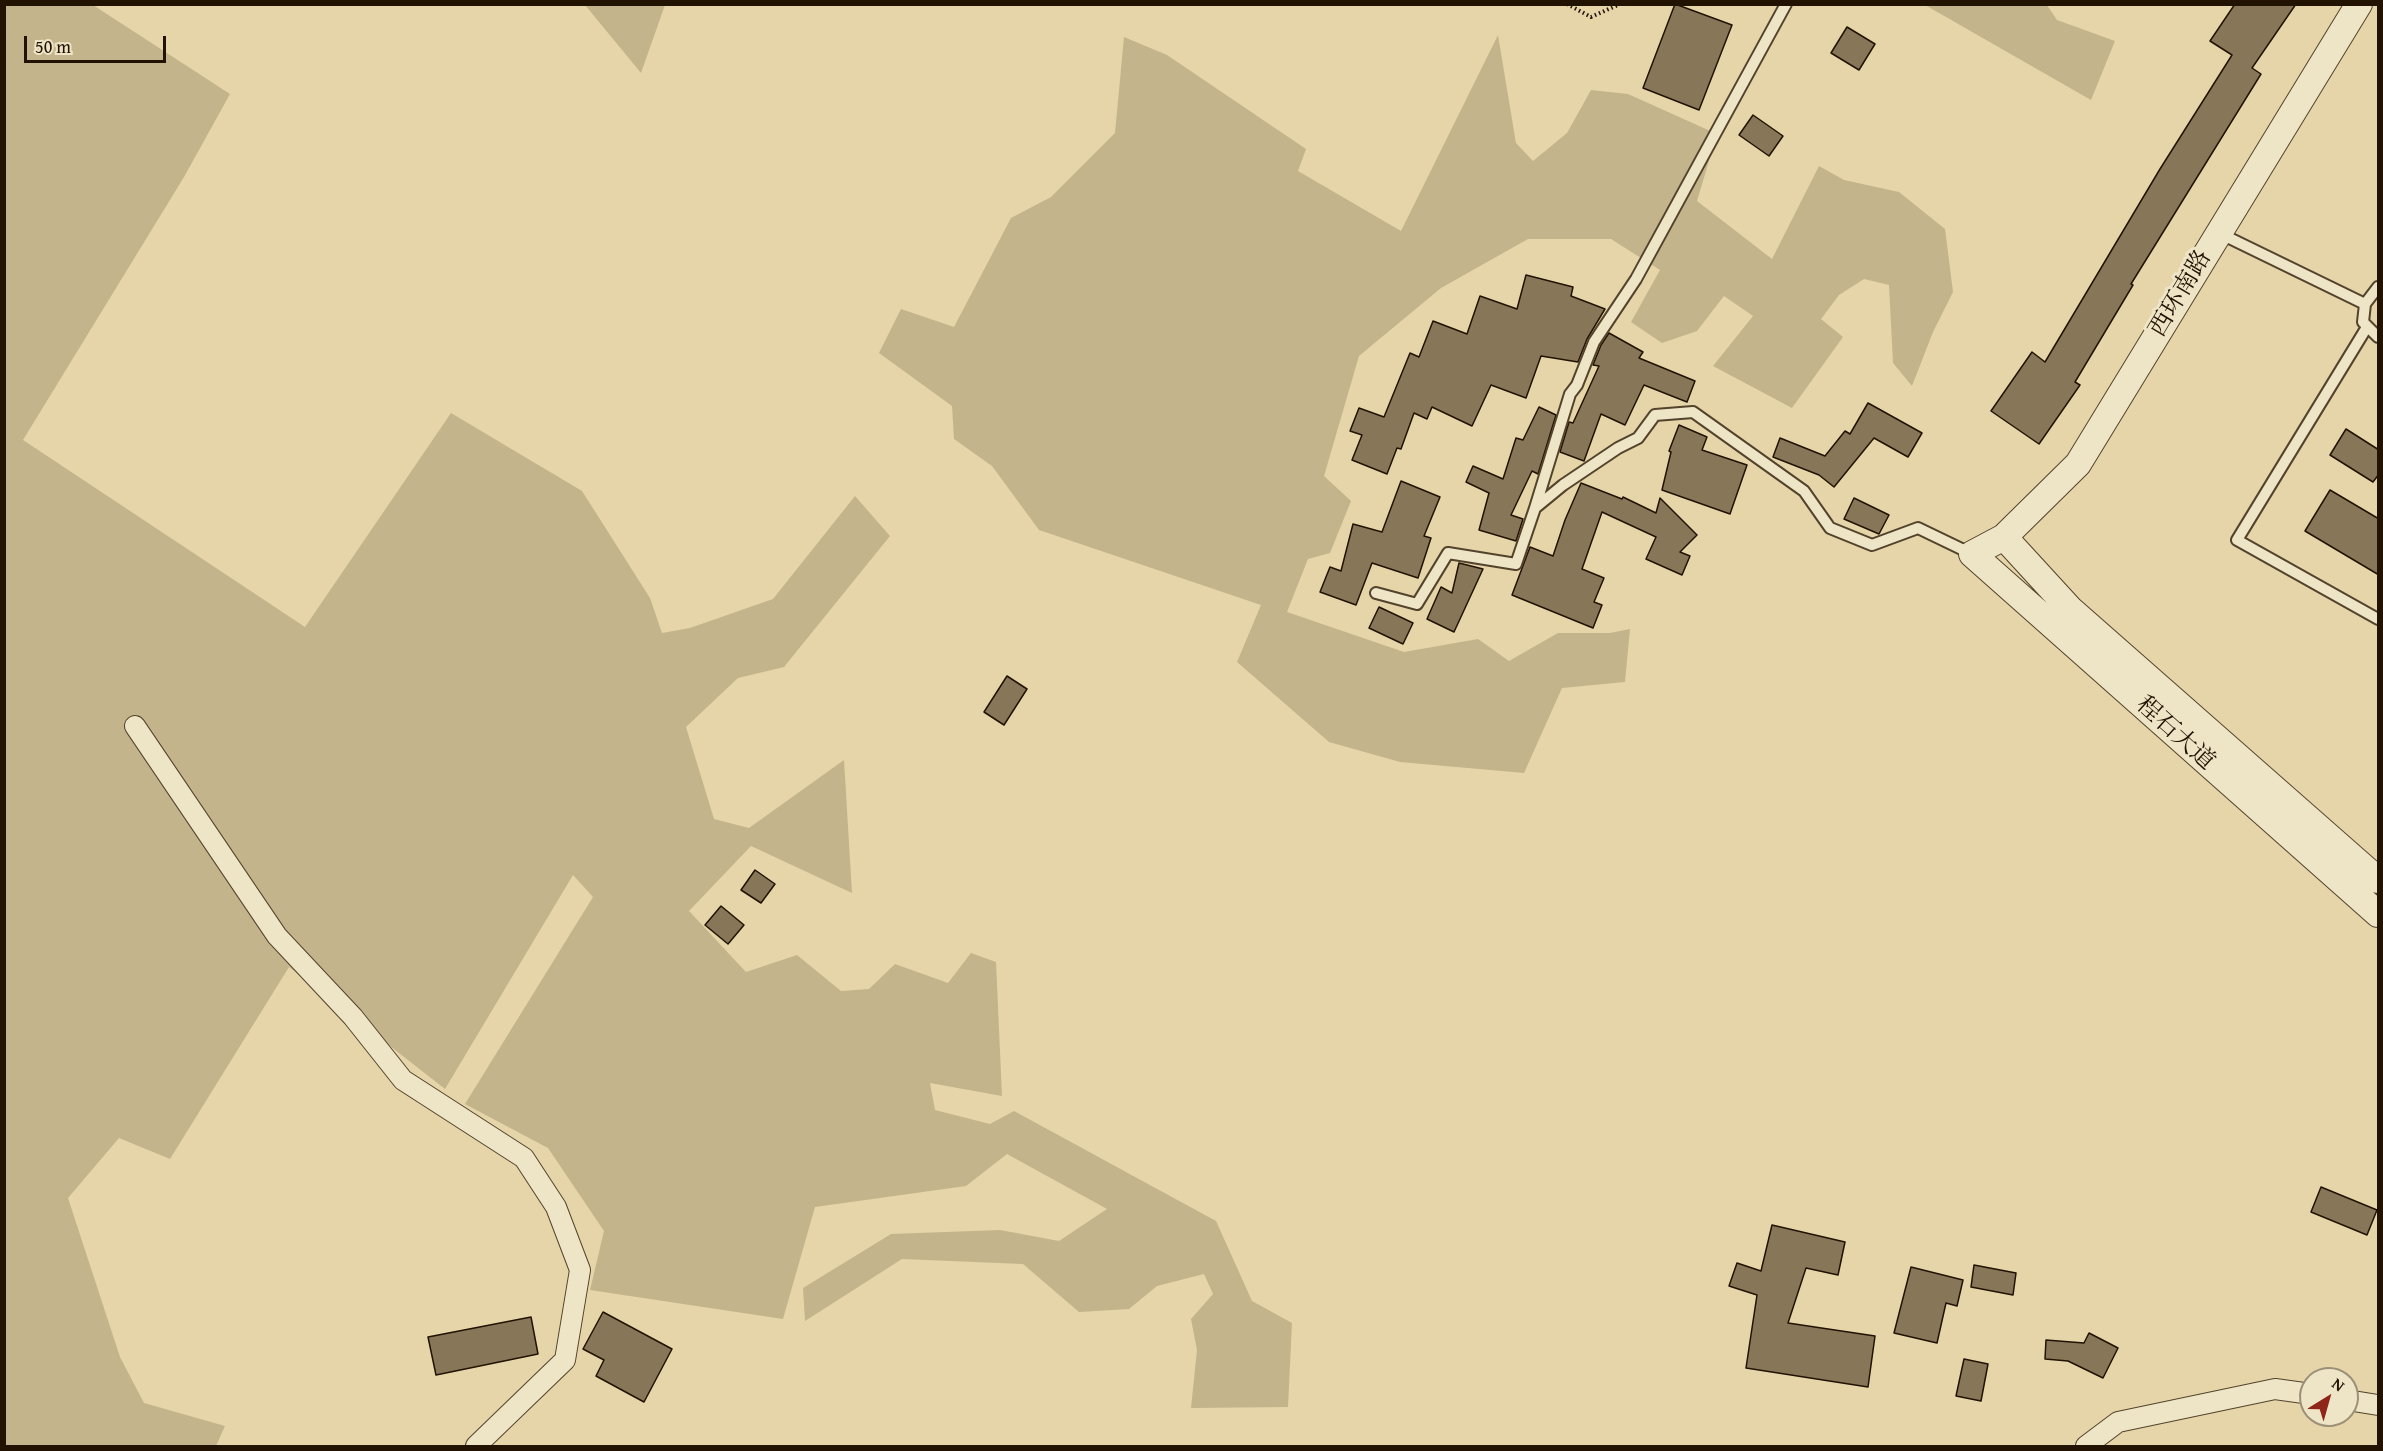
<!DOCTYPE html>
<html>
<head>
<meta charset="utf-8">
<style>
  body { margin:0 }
  #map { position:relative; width:2383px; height:1451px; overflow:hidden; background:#e5d5a8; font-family:"Gentium Book Plus",serif }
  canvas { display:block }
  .frame { position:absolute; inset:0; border:6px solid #221202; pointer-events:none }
  .north { position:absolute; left:2299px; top:1367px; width:60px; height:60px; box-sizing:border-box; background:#eee4c6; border:2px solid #9c9078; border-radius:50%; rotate:37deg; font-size:16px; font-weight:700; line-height:24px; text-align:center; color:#221202 }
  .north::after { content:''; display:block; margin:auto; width:21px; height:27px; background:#8f2418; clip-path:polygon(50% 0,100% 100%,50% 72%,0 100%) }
  .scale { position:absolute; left:24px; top:36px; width:142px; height:27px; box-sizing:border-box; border:3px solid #221202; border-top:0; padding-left:8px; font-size:18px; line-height:21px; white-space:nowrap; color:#221202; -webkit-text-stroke:4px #eee4c6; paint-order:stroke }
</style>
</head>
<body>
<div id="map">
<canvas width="2383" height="1451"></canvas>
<div class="frame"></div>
<div class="north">N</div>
<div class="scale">50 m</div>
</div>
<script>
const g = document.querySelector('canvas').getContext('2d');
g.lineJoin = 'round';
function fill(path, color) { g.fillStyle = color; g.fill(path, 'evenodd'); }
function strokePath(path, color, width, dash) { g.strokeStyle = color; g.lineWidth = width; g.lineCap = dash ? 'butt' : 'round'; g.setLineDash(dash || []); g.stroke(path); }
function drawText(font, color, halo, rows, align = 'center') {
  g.font = font + ' "Gentium Book Plus","Noto Serif SC",serif'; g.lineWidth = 6; g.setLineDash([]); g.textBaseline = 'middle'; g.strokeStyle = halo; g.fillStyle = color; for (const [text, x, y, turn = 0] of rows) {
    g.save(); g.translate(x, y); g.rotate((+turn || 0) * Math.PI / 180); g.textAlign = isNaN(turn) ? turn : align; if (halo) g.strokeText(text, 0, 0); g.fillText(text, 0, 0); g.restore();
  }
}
fill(new Path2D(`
  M5,5H93L230,94L184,177L23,440L305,627L451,413L582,491L650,598L662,633L690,628L773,599L855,496L890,536L784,667L738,678L686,727L714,819L749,828L844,760L852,893L751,846L689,911L746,972L797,955L841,991L869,989L895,964L948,983L971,953L996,962L1002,1096L930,1083L935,1110L990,1124L1014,1111L1216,1221L1252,1301L1292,1323L1288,1407L1191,1408L1197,1350L1191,1319L1213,1294L1204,1274L1157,1286L1129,1309L1079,1312L1023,1264L902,1259L805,1321L803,1288L891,1234L1000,1230L1059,1241L1107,1209L1007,1154L966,1186L815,1207L783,1319L590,1290L604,1231L548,1148L465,1104L593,897L573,875L445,1089L289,967L170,1159L119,1138L68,1198L120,1357L144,1403L225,1426L216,1446H5Z
  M585,5H665L641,73Z
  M1925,5H2047L2057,20L2115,41L2091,100Z
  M1498,35L1516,143L1533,161L1567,133L1591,90L1628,94L1717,134L1697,201L1772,259L1819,166L1844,180L1899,192L1945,229L1953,292L1933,332L1912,386L1893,363L1889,285L1864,279L1839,295L1821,319L1843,337L1792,408L1713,366L1753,316L1724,296L1697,331L1662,343L1631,322L1660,270L1611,239H1528L1441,288L1359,356L1324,476L1351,501L1330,553L1308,559L1287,612L1404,652L1478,639L1509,661L1558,633H1610L1630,629L1625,682L1562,688L1524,773L1400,762L1329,742L1237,662L1261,605L1039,530L992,466L954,439L952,406L879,353L901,309L954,327L1011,218L1051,197L1115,133L1124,37L1167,55L1306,149L1298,171L1401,231Z`), '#c4b48c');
const building = new Path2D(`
  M1675,4L1732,25L1699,110L1643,88Z
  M2235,4H2296L2252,68L2261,74L2131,284L2133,285L2075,382L2080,385L2039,444L1991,411L2032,352L2045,362L2160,169L2232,55L2210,41Z
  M1847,27L1875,44L1859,70L1831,53Z
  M1753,115L1783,136L1769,156L1739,135Z
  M1526,275L1573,287L1571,296L1605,309L1587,339L1578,362L1541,356L1526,398L1491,385L1472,426L1432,407L1427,419L1414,413L1401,449L1397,448L1387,474L1352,460L1362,435L1350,431L1359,408L1384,417L1410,353L1419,357L1433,321L1467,334L1480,296L1517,309Z
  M1609,333L1643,352L1639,358L1695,381L1687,402L1644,385L1625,425L1601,414L1584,461L1560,452L1569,422L1573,423L1599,366L1593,365L1601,345Z
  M1868,403L1922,433L1908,457L1874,438L1834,487L1819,475L1773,457L1780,438L1825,456L1845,431L1850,434Z
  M1539,407L1556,415L1538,474L1532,471L1511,515L1523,519L1516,541L1479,530L1489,493L1466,482L1473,466L1503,479L1516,438L1523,440Z
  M1679,425L1707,437L1702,450L1747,465L1730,514L1662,490L1671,452L1669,451Z
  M2346,429L2379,450V474L2373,482L2330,455Z
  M1401,481L1440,497L1424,536L1431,538L1418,578L1372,563L1356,605L1320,592L1330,567L1341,571L1353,524L1382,532Z
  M1581,483L1622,499L1623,497L1656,513L1660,498L1697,535L1680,552L1690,556L1682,575L1646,559L1656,537L1602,512L1582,569L1604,578L1594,602L1602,605L1593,628L1512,595L1530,547L1553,556L1565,520Z
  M2330,490L2379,519V575L2305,531Z
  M1854,498L1889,515L1879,534L1844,519Z
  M1459,563L1483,569L1454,632L1427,619L1441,587L1452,593Z
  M1379,607L1413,623L1403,644L1369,628Z
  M1007,676L1027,689L1004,725L984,712Z
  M755,870L775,884L761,903L741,890Z
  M721,906L744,925L728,944L705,925Z
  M2321,1187L2377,1210L2367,1235L2311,1212Z
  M1772,1225L1845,1242L1838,1275L1806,1268L1788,1323L1875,1336L1868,1387L1746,1368L1757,1295L1729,1286L1737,1263L1761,1271Z
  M1974,1265L2016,1273L2013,1295L1971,1287Z
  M1911,1267L1963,1280L1957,1306L1946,1303L1937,1343L1894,1333Z
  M603,1312L672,1349L644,1402L596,1376L604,1360L583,1349Z
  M531,1317L538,1354L436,1375L428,1337Z
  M2089,1333L2118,1348L2103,1378L2068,1361L2045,1359L2046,1340L2084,1343Z
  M1964,1359L1988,1364L1981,1401L1956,1396Z`);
fill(building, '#877758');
strokePath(building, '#221202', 1.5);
const service = new Path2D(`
  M2219,233L2365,304L2378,287
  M2365,304L2363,322L2378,337
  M2367,327L2237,540L2378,619
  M1535,508L1570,394L1577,385L1594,342L1636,279L1786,4
  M1376,593L1417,604L1448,553L1516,564L1535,508L1563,485L1618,448L1638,438L1655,415L1693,412L1804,491L1830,528L1872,545L1918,528L1972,554`);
const minor = new Path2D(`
  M135,726L277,936L353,1017L403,1080L524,1158L556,1207L580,1270L565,1360L476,1446
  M2347,1400L2378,1405
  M2086,1446L2118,1422L2275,1389L2311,1394`);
const tertiary = new Path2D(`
  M2359,4L2078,464L2004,537L1972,554L2378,914
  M2004,537L2070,609L2378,880`);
strokePath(service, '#53432c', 14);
strokePath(minor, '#53432c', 22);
strokePath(tertiary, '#53432c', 28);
strokePath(new Path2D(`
  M1567,4L1591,17L1620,4`), '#221202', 4, [1.5, 3]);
strokePath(service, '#eee4c6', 10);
strokePath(minor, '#eee4c6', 20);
strokePath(tertiary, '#eee4c6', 26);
drawText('24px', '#221202', '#eee4c6', [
  ["西环南路",2181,294,-59],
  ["程石大道",2175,734,42]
]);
</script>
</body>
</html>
